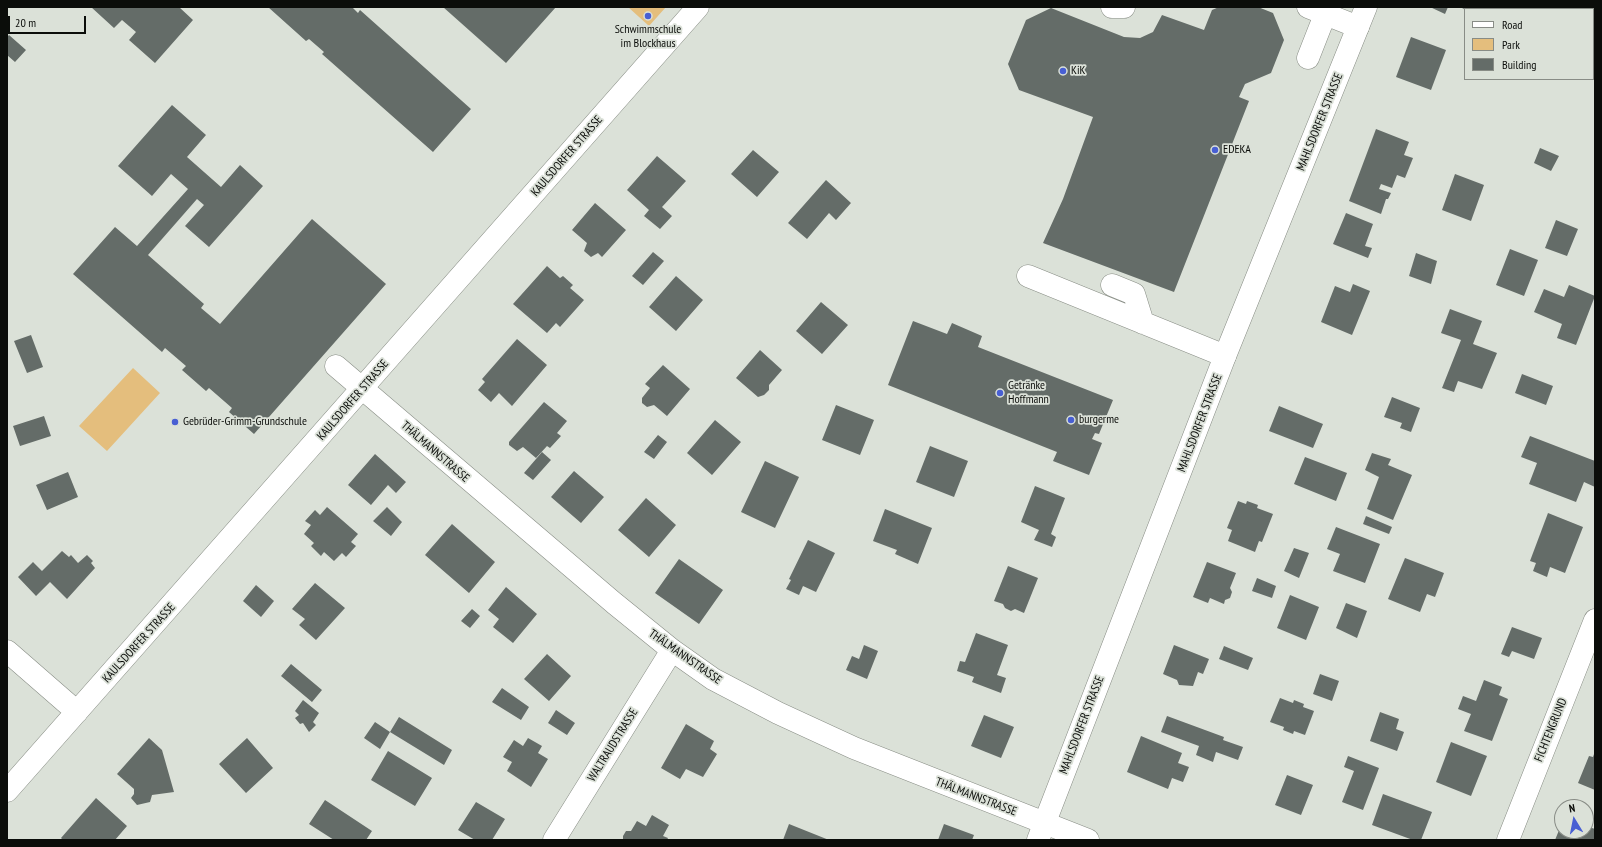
<!DOCTYPE html>
<html>
<head>
<meta charset="utf-8">
<style>
  body { margin:0 }
  #map { position:relative; width:1602px; height:847px; overflow:hidden; background:#dbe1d8; font-family:"PT Sans Narrow",sans-serif }
  canvas { display:block }
  .frame { position:absolute; inset:0; border:8px solid #0b0d0a; pointer-events:none }
  .legend { position:absolute; left:1464px; top:8px; width:130px; height:72px; box-sizing:border-box; background:#dbe1d8; border:1px solid #888c86; margin:0; padding:5px 7px; list-style:none; font-size:12px; color:#0b0d0a }
  .legend li { display:flex; align-items:center; gap:8px; height:20px }
  .legend b { width:20px; border:1px solid #888c86 }
  .north { position:absolute; left:1554px; top:799px; width:40px; height:40px; box-sizing:border-box; background:#dbe1d8; border:1px solid #888c86; border-radius:50%; rotate:350deg; font-size:11px; font-weight:700; line-height:16px; text-align:center; color:#0b0d0a }
  .north::after { content:''; display:block; margin:auto; width:14px; height:18px; background:#485fd3; clip-path:polygon(50% 0,100% 100%,50% 72%,0 100%) }
  .scale { position:absolute; left:8px; top:16px; width:78px; height:18px; box-sizing:border-box; border:2px solid #0b0d0a; border-top:0; padding-left:5px; font-size:12px; line-height:14px; white-space:nowrap; color:#0b0d0a; -webkit-text-stroke:3px #dbe1d8; paint-order:stroke }
</style>
</head>
<body>
<div id="map">
<canvas width="1602" height="847"></canvas>
<div class="frame"></div>
<ul class="legend">
<li><b style="height:5px;background:#fff"></b>Road</li>
<li><b style="height:11px;background:#e4be7d"></b>Park</li>
<li><b style="height:11px;background:#646c68"></b>Building</li>
</ul>
<div class="north">N</div>
<div class="scale">20 m</div>
</div>
<script>
const g = document.querySelector('canvas').getContext('2d');
g.lineJoin = 'round';
function fill(path, color) { g.fillStyle = color; g.fill(path, 'evenodd'); }
function strokePath(path, color, width, dash) { g.strokeStyle = color; g.lineWidth = width; g.lineCap = dash ? 'butt' : 'round'; g.setLineDash(dash || []); g.stroke(path); }
function drawText(font, color, halo, rows, align = 'center') {
  g.font = font + ' "PT Sans Narrow",sans-serif'; g.lineWidth = 3.5; g.setLineDash([]); g.textBaseline = 'middle'; g.strokeStyle = halo; g.fillStyle = color; for (const [text, x, y, turn = 0] of rows) {
    g.save(); g.translate(x, y); g.rotate((+turn || 0) * Math.PI / 180); g.textAlign = isNaN(turn) ? turn : align; if (halo) g.strokeText(text, 0, 0); g.fillText(text, 0, 0); g.restore();
  }
}
fill(new Path2D(`
  M628,7H666L649,26Z
  M133,368L160,393L107,451L79,426Z`), '#e4be7d');
fill(new Path2D(`
  M91,7H179L193,20L155,63L129,40L136,32L122,20L114,28Z
  M268,7H352L358,13L360,10L471,109L433,152L322,54L324,52L309,39L306,41Z
  M443,7H556L506,63Z
  M1219,7H1258L1273,13L1284,40L1271,73L1245,84L1239,97L1249,101L1174,292L1043,243L1063,199L1093,117L1019,90L1008,64L1026,20L1051,8L1124,37L1140,38L1153,32L1162,15L1204,30L1212,10Z
  M1430,7H1448L1445,14Z
  M1460,7H1480L1479,9H1464Z
  M1593,11L1595,12V48L1593,47Z
  M9,35L26,50L15,62L7,55V37Z
  M1411,37L1446,50L1431,90L1396,77Z
  M172,105L206,135L187,157L221,187L240,165L263,186L209,247L185,226L204,205L197,199L148,255L204,304L201,308L220,324L312,219L386,284L254,434L229,412L232,408L209,388L206,391L182,370L186,366L165,348L162,352L73,274L115,227L137,246L188,189L171,174L152,196L118,166Z
  M1376,129L1409,142L1404,155L1413,158L1405,178L1397,175L1392,188L1381,184L1379,189L1391,193L1388,199H1386L1381,214L1349,201Z
  M1540,148L1559,156L1551,171L1534,163Z
  M753,150L779,172L757,197L731,174Z
  M657,156L686,181L662,207L672,216L660,229L644,216L649,210L627,190Z
  M1455,174L1484,185L1471,221L1442,210Z
  M826,180L851,203L836,220L829,213L807,239L788,223Z
  M595,203L626,230L602,257L598,253L591,257L584,251L587,243L572,230Z
  M1346,213L1373,224L1365,246L1372,248L1368,258L1333,244Z
  M1556,220L1578,229L1567,256L1545,248Z
  M1510,249L1538,260L1524,296L1496,285Z
  M653,252L664,261L643,285L632,276Z
  M1416,253L1437,261L1431,284L1409,276Z
  M547,266L560,278L563,276L573,285L570,288L584,300L560,327L556,323L547,333L513,304Z
  M676,276L703,300L676,331L649,307Z
  M1353,284L1370,291L1352,335L1321,322L1335,286L1350,292Z
  M1569,285L1595,296L1576,345L1557,338L1562,324L1534,312L1544,289L1564,297Z
  M821,302L848,325L822,354L796,331Z
  M1450,309L1482,321L1473,344L1497,353L1482,389L1458,381L1454,392L1442,388L1461,340L1441,333Z
  M913,321L947,334L952,323L982,336L978,347L1113,400L1099,434L1095,433L1092,439L1102,443L1089,475L1053,461L1057,452L888,385Z
  M31,335L43,367L27,373L14,341Z
  M517,339L547,365L512,406L499,393L491,402L478,390L485,382L482,379Z
  M760,350L782,370L769,385V390L764,395L758,397L736,378Z
  M663,365L690,389L667,416L654,405L647,407L642,403V398L650,388L645,384Z
  M1522,374L1553,386L1546,405L1515,393Z
  M1392,397L1420,408L1411,432L1400,428L1402,423L1384,417Z
  M544,402L567,421L557,433L561,436L550,448L547,446L536,458L523,447L517,451L509,445V442Z
  M836,405L874,420L860,455L822,440Z
  M1279,406L1323,424L1313,448L1269,431Z
  M44,416L51,436L20,446L13,426Z
  M715,420L741,442L712,475L687,453Z
  M658,435L667,442L654,459L644,452Z
  M1530,436L1595,461V487L1584,482L1576,502L1529,484L1537,463L1521,457Z
  M930,446L968,461L954,497L916,482Z
  M542,452L551,460L533,480L524,473Z
  M1372,453L1391,459L1388,465L1412,475L1393,520L1367,509L1379,477L1365,470Z
  M375,454L406,482L396,493L388,485L371,505L348,485Z
  M1305,457L1347,473L1336,501L1294,484Z
  M765,461L799,477L775,528L741,512Z
  M574,471L604,497L581,523L551,497Z
  M68,472L78,497L47,510L36,485Z
  M1035,486L1065,498L1051,534L1056,537L1052,547L1034,540L1039,530L1021,522Z
  M646,498L676,525L649,557L618,530Z
  M1238,501L1246,504L1247,501L1258,505L1257,508L1273,514L1262,542L1259,541L1255,552L1228,541L1232,530L1227,528Z
  M327,507L358,534L351,542L356,546L346,557L342,553L334,561L324,552L321,556L311,546L314,543L304,534L311,525L305,521L315,510L320,515Z
  M387,507L402,522L391,536L373,521Z
  M885,509L932,528L918,564L895,554L897,550L873,541Z
  M1548,513L1583,527L1565,573L1550,567L1547,577L1533,571L1536,563L1530,561Z
  M1366,516L1392,527L1389,534L1363,524Z
  M452,524L495,562L469,593L425,555Z
  M1336,527L1380,544L1365,583L1333,571L1340,554L1327,549Z
  M808,540L835,553L816,592L803,586L799,595L786,589L791,580L789,579Z
  M1294,548L1309,553L1299,578L1284,571Z
  M62,551L69,557L71,555L78,563L87,555L93,561L91,563L95,568L67,599L50,582L36,596L18,577L33,562L42,571Z
  M1405,558L1444,573L1435,597L1427,594L1420,612L1388,599Z
  M679,559L723,590L699,624L655,593Z
  M1207,562L1236,573L1230,588L1232,592L1230,598L1225,600L1224,604L1210,598L1208,603L1193,597Z
  M1008,566L1038,578L1024,613L1015,609L1011,611L1005,608L1003,604L994,601Z
  M1257,578L1276,586L1272,598L1252,591Z
  M315,583L345,608L316,640L299,625L305,619L292,609Z
  M256,585L274,601L261,617L243,601Z
  M506,587L537,614L513,643L493,627L499,619L488,610Z
  M1290,595L1319,607L1306,640L1277,628Z
  M1346,603L1367,611L1357,638L1336,628Z
  M472,609L480,616L470,628L461,621Z
  M1512,627L1542,638L1534,659L1512,651L1509,657L1501,654Z
  M976,633L1008,645L997,675L1006,678L1001,693L972,682L974,677L957,671L960,661L965,662Z
  M864,645L878,651L867,679L846,670L852,656L859,659Z
  M1174,645L1209,659L1203,674L1198,672L1193,686L1179,685L1177,680L1163,674Z
  M1224,646L1253,658L1248,670L1219,659Z
  M547,654L571,676L549,701L524,679Z
  M291,664L322,690L312,702L281,676Z
  M1320,674L1339,681L1332,701L1313,694Z
  M1484,680L1502,687L1499,695L1508,699L1492,741L1464,731L1471,714L1458,709L1463,696L1476,701Z
  M502,688L529,707L521,720L492,702Z
  M1280,698L1293,703L1294,700L1304,704L1303,707L1314,711L1305,735L1294,731L1293,734L1283,730L1284,727L1270,722Z
  M303,700L319,713L313,722L316,725L309,732L303,723L300,724L295,718L299,715L295,711Z
  M556,710L575,723L567,735L548,723Z
  M1380,712L1399,719L1396,729L1404,732L1397,751L1370,741Z
  M984,715L1014,727L1001,758L971,746Z
  M1167,716L1224,737L1223,740L1243,747L1238,760L1216,752L1213,762L1196,755L1199,746L1161,732Z
  M399,717L452,750L444,765L390,732Z
  M375,722L390,732L380,749L364,738Z
  M686,724L714,741L710,749L717,754L703,777L686,769L680,779L661,768Z
  M1141,736L1182,753L1178,763L1189,767L1183,782L1172,778L1168,789L1127,772Z
  M149,738L162,750L174,792L152,795L150,802L137,805L131,798L134,794V789L117,774Z
  M247,738L273,768L246,793L219,764Z
  M528,738L542,746L538,753L548,759L531,787L507,771L512,762L503,757L514,740L523,746Z
  M1451,742L1487,756L1471,796L1436,782Z
  M388,751L432,778L415,806L371,780Z
  M1595,751V790L1578,783L1589,756L1593,757Z
  M1348,756L1379,768L1363,810L1342,802L1354,771L1344,767Z
  M1287,775L1313,785L1301,815L1275,805Z
  M1383,794L1432,812L1421,840H1413L1372,825Z
  M96,798L127,826L115,840H63L61,838Z
  M325,800L372,831L366,840H334L309,824Z
  M476,802L505,819L492,840H475L458,830Z
  M652,815L669,825L663,836L668,838L667,840L623,839V836L626,831H631L637,821L646,826Z
  M1562,823V831H1586V826L1595,829V840H1555Z
  M789,824L829,840H783Z
  M944,824L974,835L972,840H938Z`), '#646c68');
const minor = new Path2D(`
  M1112,7H1124
  M1308,7L1358,27
  M1308,58L1328,7
  M1028,276L1225,356
  M1112,285L1134,294L1143,323
  M336,366L614,603L672,650L713,679L778,713L854,748L1088,840
  M7,651L77,712
  M7,791L698,7
  M554,840L672,650
  M1508,840L1595,620`);
const major = new Path2D(`
  M1038,840L1225,356L1366,7`);
strokePath(minor, '#888d85', 23);
strokePath(major, '#888d85', 23);
strokePath(minor, '#fff', 22);
strokePath(major, '#fff', 22);
for (const [x, y, r, color] of [
  [648,16,4,"#485fd3"],
  [1063,71,4,"#485fd3"],
  [1215,150,4,"#485fd3"],
  [1000,393,4,"#485fd3"],
  [1071,420,4,"#485fd3"],
  [175,422,4,"#485fd3"]
]) { const dot = new Path2D(); dot.arc(x, y, r, 0, 2 * Math.PI); g.fillStyle = color; g.fill(dot); strokePath(dot, '#dbe1d8', 1.5); }
drawText('12px', '#0b0d0a', '#dbe1d8', [
  ["Schwimmschule",648,30,"center"],
  ["im Blockhaus",648,44,"center"],
  ["KiK",1071,71],
  ["EDEKA",1223,150],
  ["Getränke",1008,386],
  ["Hoffmann",1008,400],
  ["burgerme",1079,420],
  ["Gebrüder-Grimm-Grundschule",183,422]
], 'left');
drawText('12px', '#0b0d0a', '#dbe1d8', [
  ["MAHLSDORFER STRASSE",1320,122,-68],
  ["KAULSDORFER STRASSE",567,156,-49],
  ["KAULSDORFER STRASSE",353,400,-49],
  ["MAHLSDORFER STRASSE",1200,423,-69],
  ["THÄLMANNSTRASSE",435,452,41],
  ["KAULSDORFER STRASSE",139,643,-48],
  ["THÄLMANNSTRASSE",685,657,35],
  ["MAHLSDORFER STRASSE",1082,725,-69],
  ["FICHTENGRUND",1551,730,-68],
  ["WALTRAUDSTRASSE",613,745,-58],
  ["THÄLMANNSTRASSE",976,797,21]
]);
</script>
</body>
</html>
